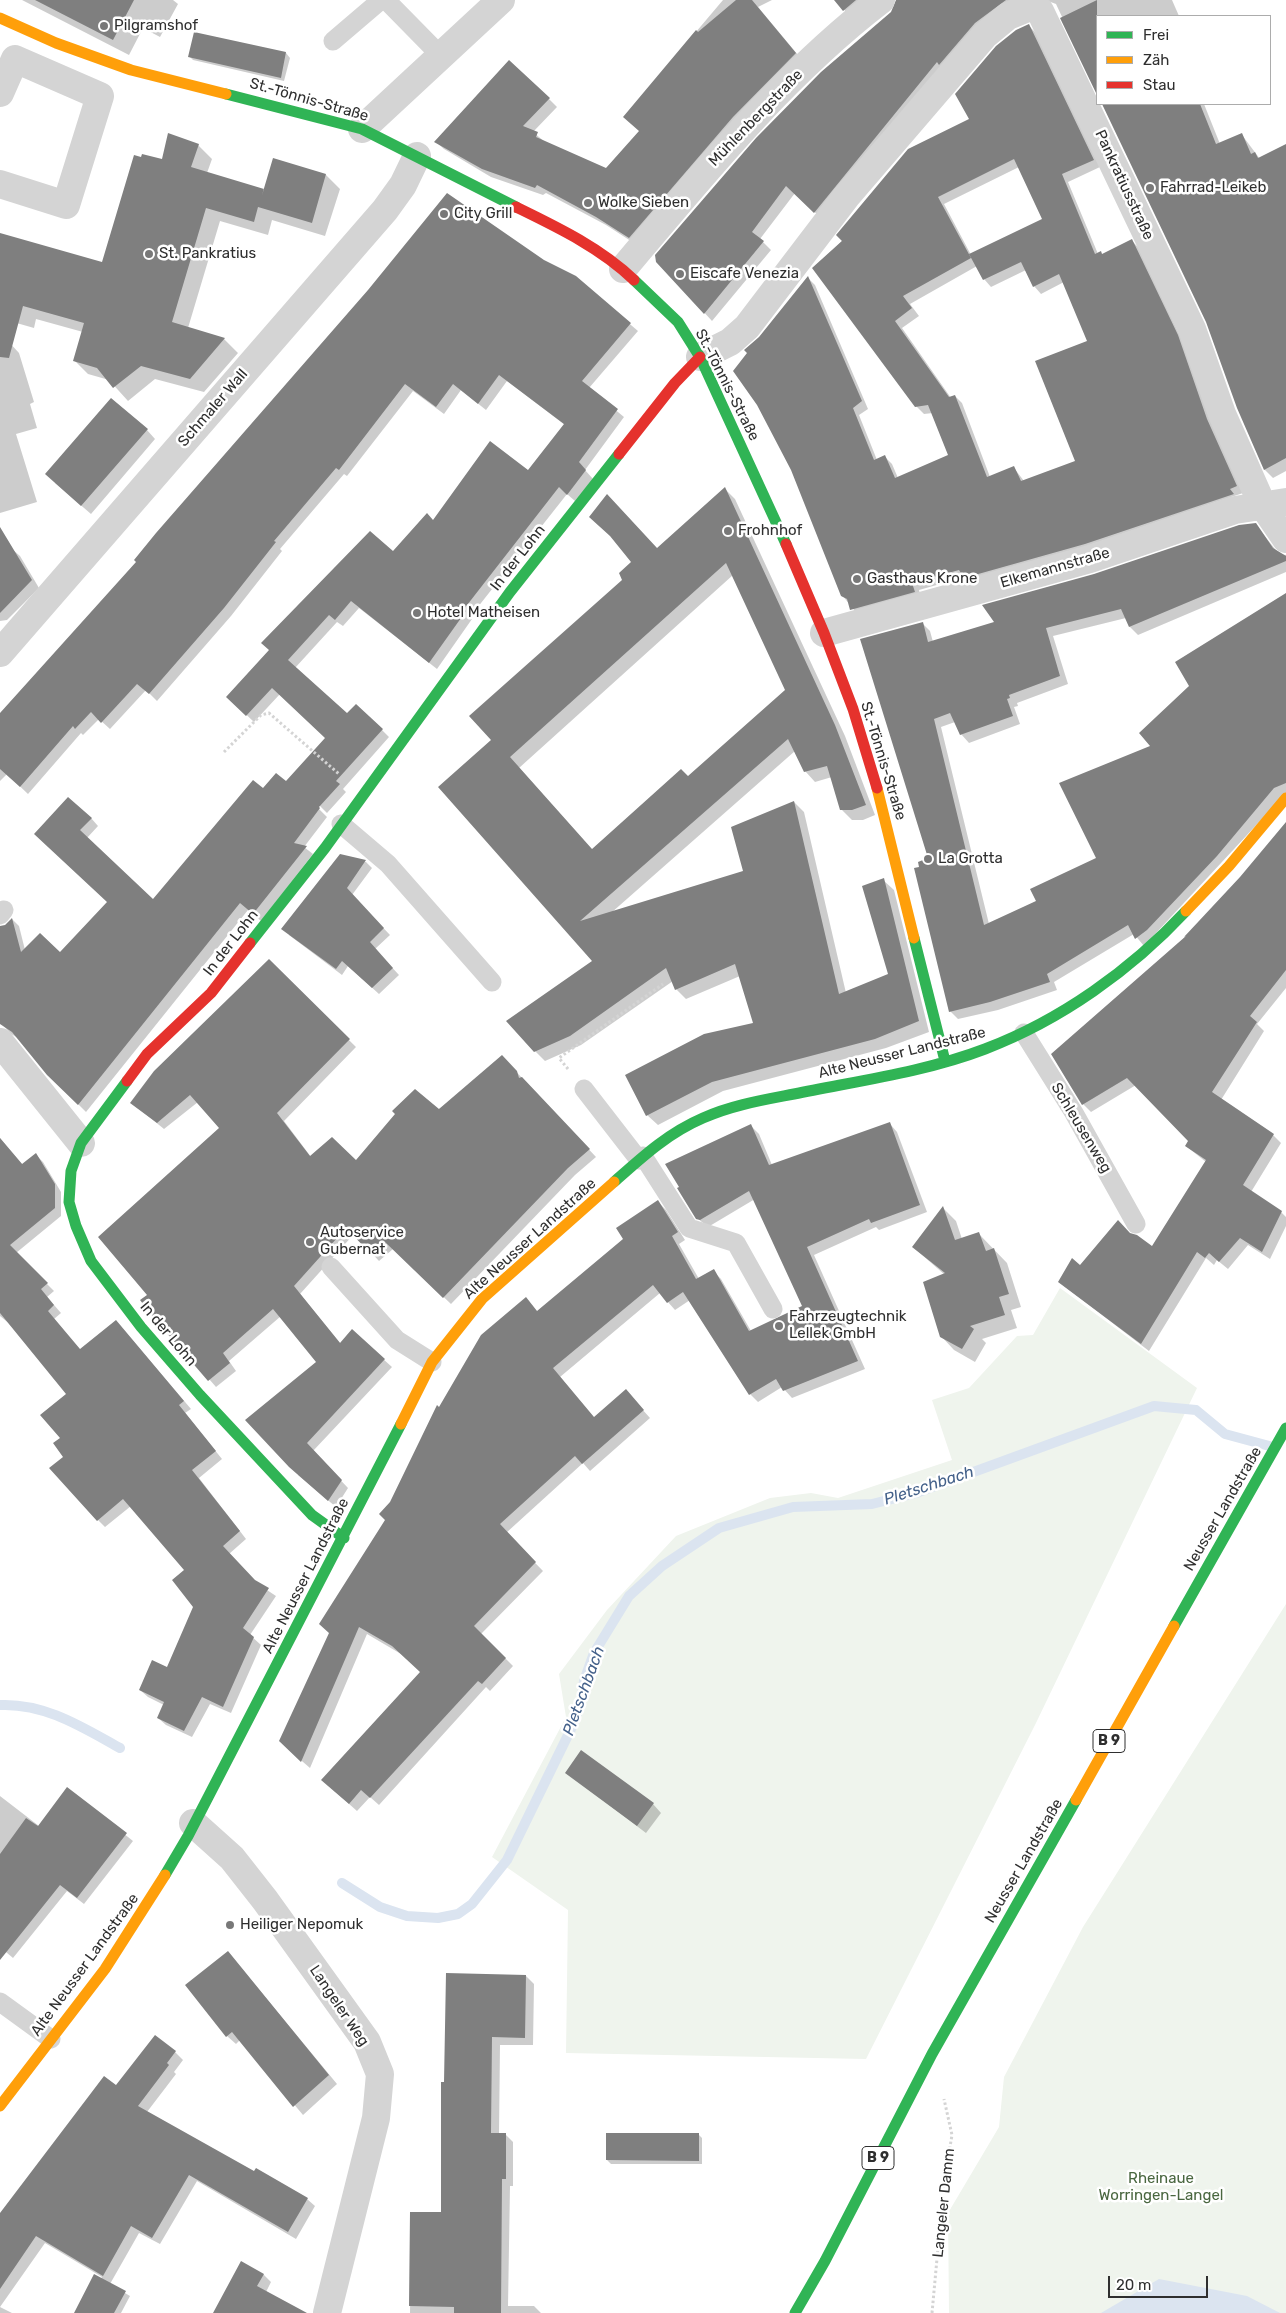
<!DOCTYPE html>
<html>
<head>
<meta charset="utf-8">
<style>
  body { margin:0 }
  #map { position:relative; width:1286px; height:2313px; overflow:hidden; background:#fff; font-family:Rubik,sans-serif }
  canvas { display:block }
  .legend { position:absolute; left:1096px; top:15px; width:175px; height:90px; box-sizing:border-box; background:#fff; border:1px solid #acacac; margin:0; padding:6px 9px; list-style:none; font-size:15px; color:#2f2f2f }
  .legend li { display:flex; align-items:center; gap:10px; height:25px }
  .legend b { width:25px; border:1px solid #acacac }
  .scale { position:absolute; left:1108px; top:2276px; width:100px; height:22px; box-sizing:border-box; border:2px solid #2f2f2f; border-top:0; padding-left:6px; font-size:15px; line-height:18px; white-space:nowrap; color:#2f2f2f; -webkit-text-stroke:4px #fff; paint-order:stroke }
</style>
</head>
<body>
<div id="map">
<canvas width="1286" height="2313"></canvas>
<ul class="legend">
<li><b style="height:6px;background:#30b455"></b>Frei</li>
<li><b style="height:6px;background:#ff9f0a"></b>Zäh</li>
<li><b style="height:6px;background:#e5322d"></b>Stau</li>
</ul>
<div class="scale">20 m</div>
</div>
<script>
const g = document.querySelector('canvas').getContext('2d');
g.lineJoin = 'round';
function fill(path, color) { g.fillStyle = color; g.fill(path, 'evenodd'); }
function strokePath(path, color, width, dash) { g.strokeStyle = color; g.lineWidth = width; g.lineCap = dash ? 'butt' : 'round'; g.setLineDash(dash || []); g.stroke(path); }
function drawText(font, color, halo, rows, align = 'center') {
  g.font = font + ' Rubik,sans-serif'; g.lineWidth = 5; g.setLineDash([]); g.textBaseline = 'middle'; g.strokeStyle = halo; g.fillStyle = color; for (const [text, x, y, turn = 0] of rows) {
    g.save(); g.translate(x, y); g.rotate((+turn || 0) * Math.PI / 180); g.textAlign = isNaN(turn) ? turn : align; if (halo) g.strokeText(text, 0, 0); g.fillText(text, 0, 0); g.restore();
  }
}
fill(new Path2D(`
  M1060,1288L1197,1388L1035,1725L866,2059L566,2053L568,1910L492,1857L566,1717L559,1674L607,1610L676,1536L770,1498L811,1493L838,1498L952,1460L932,1400L969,1388L1017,1336L1033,1335Z
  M1286,1604V2313H949L948,2213L999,2127L1004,2077L1083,1927Z`), '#eff4ed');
fill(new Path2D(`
  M1159,2279L1247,2296L1280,2313H1101Z`), '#dbe4f0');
fill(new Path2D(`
  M22,0H173L178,4L160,37L143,28L129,55Z
  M723,0H772L758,7L803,61L637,245L606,225L546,193L543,195L491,177L444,149L436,142L549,99L557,107L533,132L545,142L606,170L641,132L624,117Z
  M836,0H874L851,18Z
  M897,0H1172L1179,16H1097V92L1056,4L1045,0H1033L823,220L795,193L760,239L771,250L712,321L657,261L892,13Z
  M1029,26L1036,33L1100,167L1068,182L1098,254L1103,255L1132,241L1139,248L1184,344L1243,493L972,585L965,577L919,590L921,599L859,616L842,595L808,278L815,285L868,409L859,415L877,460L884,456L892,464L898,478L950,455L933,413L924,414L916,406L813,268L971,120ZM1019,167L1044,220L971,255L944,204ZM977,266L984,279L991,287L1026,270L1034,286L1041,294L1064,282L1088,342L1077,461L1024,481L1014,468L990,477L962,403L955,396L951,398L902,328L919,316L910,304Z
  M286,53L290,58L284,81L193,60L189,56Z
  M1103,104H1204L1220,144L1242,135L1260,159L1286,145V471L1273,478L1265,470L1238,408L1207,322Z
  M198,145L212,159L207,173L264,191L274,160L326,175L340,189L325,236L272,220L268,235L220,221L188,328L224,339L238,353L204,392L155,379L128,401L109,380L88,374L74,360L83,332L36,319L34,328L13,322H0V235L103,264L163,160Z
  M544,261L576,278L638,331L589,388L624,417L585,470L593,479L575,501L567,494L470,617L472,619L437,669L359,608L343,626L337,622L295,668L347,715L382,730L389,737L343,789L346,792L327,813L315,801L313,803L327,817L304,847L313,854L261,921L248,910L86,1112L48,1074L18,1038L11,1034L0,1022V926L5,927L12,919L19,926L25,950L60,954L108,902L36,834L91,818L98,826L87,838L153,901L263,790L286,783L326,738L280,694L254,722L235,704L393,552L433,522L529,472L565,425L507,381L486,410L461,390L444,414L413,391L347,476L344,474L280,549L282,551L231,616L157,701L146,690L110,729L99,719L83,735L81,733L28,794L7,774L0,781V717Z
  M8,341L19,353L34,402L30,404L37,428L16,434L37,502L0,513V343Z
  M147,430L155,439L91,514L55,483Z
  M725,489L735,499L845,736L875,815L863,820H852L842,810L832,777L815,782L805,771L795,751L611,913L745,871L794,802L804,812L846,993L890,974L883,880L894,890L929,1032L886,1048L723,1091L658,1125L647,1115L755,1024L740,976L686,999L676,989L673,981L581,1045L545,1061L535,1051L594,961L493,740L657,549ZM733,575L786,690L688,777L592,850L519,768Z
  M1255,524L1279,554L1286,555V572L1138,635L1130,627L1126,618L1053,636L1068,684L1017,703L1018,706L1014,707L1020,724L969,743L961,734L955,722L941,727L989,924L1037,901L1097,859L1152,746L1286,595V793L1144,946L1134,934L1054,982L1057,990L998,1010L958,1019L950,1011L921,867L930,859L922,623L930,631L933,642L996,623L1095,575Z
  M12,549L20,556L39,588L7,620L0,621V551Z
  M1286,824V988L1257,1024L1264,1031L1221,1100L1273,1135L1281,1143L1251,1192L1281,1212L1286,1217V1226L1270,1259L1248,1245L1228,1269L1217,1260L1214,1265L1206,1258L1149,1351L1059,1282L1130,1235L1152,1247L1206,1162L1186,1146L1189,1141L1136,1085L1091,1112L1083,1104L1185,937L1241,878Z
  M341,855L366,862L372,868L352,895L390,935L375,949L399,975L379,994L348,966L342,975L289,935Z
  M269,961L356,1047L284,1121L311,1157L356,1162L509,1064L596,1157L575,1175L451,1304L393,1249L379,1261L354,1234L300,1294L341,1344L352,1331L392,1367L313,1451L348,1488L336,1507L298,1475L317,1362L281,1316L229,1361L236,1371L216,1387L154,1316L149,1295L221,1128L198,1102L164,1129L132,1103Z
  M890,1124L897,1132L927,1212L879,1230L876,1227L814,1255L865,1369L792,1398L782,1387L758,1402L750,1394L690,1300L675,1310L660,1293L560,1377L594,1418L633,1399L650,1418L590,1471L583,1463L506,1533L543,1571L481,1634L513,1666L490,1691L486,1687L379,1805L370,1797L357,1811L331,1788L422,1672L401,1654L367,1634L310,1768L288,1749L387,1521L391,1503L439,1409L537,1312L625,1239L658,1202L666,1210L685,1240L679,1244L699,1279L713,1271L721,1279L751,1331L804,1307L755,1199L708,1227L697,1218L751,1126L759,1134L772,1165Z
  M0,1138L23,1165L36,1155L43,1162L61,1192V1216L16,1253L54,1291L47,1297L61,1313L54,1319L80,1350L123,1329L191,1409L185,1413L222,1459L199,1478L246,1539L229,1554L255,1582L276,1596L250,1635L261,1645L231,1713L210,1704L192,1737L166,1725L158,1718L164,1705L148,1697L140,1690L168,1669L195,1606L186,1570L131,1506L105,1527L98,1520L64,1457L62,1438L68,1394L11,1325L0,1316Z
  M943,1208L956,1221L962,1239L979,1234L1007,1263L1021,1307L1011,1310L1017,1328L982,1339L986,1343L975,1362L954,1350L941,1336L945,1275L913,1247Z
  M567,1773L653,1804L661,1813L646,1833Z
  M67,1788L133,1841L84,1904L67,1891L13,1958L0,1947V1796L39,1826Z
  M228,1952L337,2084L303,2115L240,2040L236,2044L227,2036Z
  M526,1976L534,1984L533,2045H500L499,2134H505L513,2142V2186H510L508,2306H534L541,2313H410L411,2213H442L445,2083Z
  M175,2052L183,2060L174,2072L176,2074L147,2112L254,2173L307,2199L315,2206L296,2239L197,2181L160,2244L139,2233L110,2284L130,2296L121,2313H76L102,2277L45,2243L0,2307L12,2313H0V2214L117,2087Z
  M698,2134L702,2138V2164H611L607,2160Z
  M242,2263L264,2275L271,2282L266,2292L285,2313H218Z`), '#0003');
strokePath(new Path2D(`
  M0,1705C45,1703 82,1727 120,1748
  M342,1883L380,1907L407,1916L438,1918L458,1914L472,1904L507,1860L571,1729L581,1703L584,1681L594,1653L629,1596L662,1566L719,1528L793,1507L872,1504L916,1493L1154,1406L1196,1410L1225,1434L1273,1447`), '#dbe4f0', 10);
fill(new Path2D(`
  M35,0H134L113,40Z
  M736,0H752L796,53L733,117L629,238L596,217L537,185L535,188L482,169L434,142L509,60L550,98L523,126L538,132L536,137L606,168L639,131L623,117L696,30L698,32Z
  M834,0H856L843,11Z
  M896,0H1006L975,23L939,65L937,62L814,213L786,186L752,232L764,241L704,314L656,262L655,255L756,138L821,72L891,12Z
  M1097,0V95L1060,18Z
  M1029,24L1094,160L1062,174L1095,254L1101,251L1102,254L1132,239L1178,335L1207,419L1237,486L1230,489L1234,494L1085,544L964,578L959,570L912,583L915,592L850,610L847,599L841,596L791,470L757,405L733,371L747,353L744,350L759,337L808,276L862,401L853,408L874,460L885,455L895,478L948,455L928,405L915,407L812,268L842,241L836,235L908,149L969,119L955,94L996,46L1016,30ZM1014,159L1042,219L969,254L983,280L1021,262L1033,287L1059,274L1087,341L1035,361L1075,461L1021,481L1014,466L987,477L955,395L949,397L895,321L912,308L903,296L971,258L938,197Z
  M194,32L286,52L281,78L188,57Z
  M1102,104H1200L1216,144L1242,133L1251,154L1255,152L1258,158L1286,144V458L1264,470L1237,408L1206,322Z
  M168,133L199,144L191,167L264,189L262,195L273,158L326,174L312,223L258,207L254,222L206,208L172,322L225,338L190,379L141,366L113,388L97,368L73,361L84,323L23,306L9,358L0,357V233L102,262L134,155L141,157L142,154L162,159Z
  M447,193L544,260L576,276L631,323L582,381L618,409L579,462L586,470L567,495L559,487L464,609L466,611L429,663L351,601L335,620L329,615L288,660L347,713L356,704L383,729L336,781L340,784L319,807L320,808L294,843L307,846L253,914L240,903L78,1105L47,1075L12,1032L0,1024V926L5,925L12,918L21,952L40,933L60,952L107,902L34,834L68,797L92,818L80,830L153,899L253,780L263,788L276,773L286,781L325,738L272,688L246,716L226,697L269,650L261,643L370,531L393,551L427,513L433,520L490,441L528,470L564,424L499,375L478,404L453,384L436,407L405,384L339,470L336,468L274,541L276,542L224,608L149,694L137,684L101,723L91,712L75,729L73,726L20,787L0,769V713L136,562L134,560L156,533L368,290Z
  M111,398L148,429L81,506L45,474Z
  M725,487L835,725L866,805L852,810H840L827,766L804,772L788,739L580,921L743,871L731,827L794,801L839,994L888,974L862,886L884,878L919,1021L875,1039L712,1082L646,1116L625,1075L704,1034L753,1023L735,964L675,990L666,968L570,1036L534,1052L506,1021L592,961L438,787L491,740L469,716L622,580L619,573L631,562L610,536L589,517L607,494L657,548ZM726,563L785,690L688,776L681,769L592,849L510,757Z
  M1256,523L1273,548L1286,556V561L1129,627L1121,609L1046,628L1060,676L1009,695L1010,698L1007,699L1013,716L960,735L950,713L934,719L984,925L1036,901L1030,889L1096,858L1059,783L1150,746L1139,733L1189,686L1175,662L1286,593V783L1274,788L1217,856L1147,930L1135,939L1128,925L1047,974L1050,982L990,1002L949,1012L914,868L919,867L918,862L928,858L860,639L923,622L928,642L994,622L982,605L1094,574L1239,525Z
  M0,527L32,580L0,613Z
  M1286,822V970L1250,1016L1257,1022L1212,1092L1274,1134L1243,1185L1282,1211L1262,1252L1240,1238L1219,1262L1209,1253L1205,1258L1197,1252L1141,1344L1058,1282L1072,1258L1080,1265L1118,1220L1130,1233L1137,1235L1152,1246L1206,1160L1185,1146L1188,1141L1127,1078L1082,1105L1051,1054L1186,936L1184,937L1240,877Z
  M340,854L366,860L347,888L384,928L370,942L393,968L372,988L342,961L336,969L281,929Z
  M269,959L350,1039L277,1113L310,1156L332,1137L356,1160L395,1114L392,1111L415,1089L439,1109L502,1055L517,1071L519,1078L522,1077L590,1149L568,1168L443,1298L385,1242L371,1254L346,1228L294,1286L340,1343L352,1329L385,1359L307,1443L342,1480L328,1501L289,1467L245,1420L316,1362L273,1309L223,1353L230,1363L208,1381L153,1317L140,1300L147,1295L98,1237L219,1128L190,1095L157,1123L130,1103L154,1071Z
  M890,1122L920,1205L871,1223L869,1219L807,1247L858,1361L783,1391L776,1379L749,1395L683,1292L667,1303L653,1285L553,1368L594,1417L626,1389L644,1410L582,1464L575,1456L500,1524L536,1562L474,1626L506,1658L482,1684L478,1681L370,1798L361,1790L349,1804L321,1780L420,1672L392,1646L359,1627L301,1762L279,1741L329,1633L319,1624L385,1520L379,1514L390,1502L437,1405L439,1407L481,1335L526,1297L537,1311L623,1239L616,1228L658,1200L678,1232L672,1236L696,1279L714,1269L749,1331L802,1306L749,1191L700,1220L696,1219L677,1188L679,1187L665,1164L751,1124L769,1165Z
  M0,1138L22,1164L36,1153L55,1184V1208L10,1245L48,1283L41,1289L54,1305L48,1311L80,1349L116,1320L184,1401L179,1405L216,1451L192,1470L240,1531L223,1546L255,1580L269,1588L243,1628L254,1637L223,1707L202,1697L184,1731L157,1718L164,1702L139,1690L152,1660L167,1667L193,1607L172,1580L184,1570L123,1499L97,1521L49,1468L63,1457L53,1443L60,1438L40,1415L66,1394L0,1313Z
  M943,1206L955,1240L979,1232L986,1251L994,1248L1009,1294L999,1297L1005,1315L970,1326L974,1329L962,1349L940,1337L923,1282L945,1273L912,1247Z
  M581,1750L654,1803L637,1826L565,1773Z
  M67,1787L127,1833L77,1898L60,1885L0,1960V1854L26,1818L38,1826Z
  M228,1951L329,2075L293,2107L232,2032L226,2037L185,1985Z
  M446,1973L526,1975L525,2038L492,2037L491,2133H506V2179H502L501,2313H454V2307L409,2306L410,2212H441V2082H444Z
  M155,2035L176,2051L167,2063L169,2065L138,2106L254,2171L256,2168L308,2198L288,2232L189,2175L152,2238L131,2226L103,2276L36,2236L0,2289V2213L104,2076L116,2085Z
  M606,2133H699V2161L606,2160Z
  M241,2261L264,2274L257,2286L307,2313H213Z
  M94,2274L126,2291L114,2313H74Z`), '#7f7f7f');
strokePath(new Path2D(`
  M224,752L261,715L269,713L339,774
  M568,1069L559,1058L663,984
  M932,2313L944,2183L952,2135L944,2099`), '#d4d4d4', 3, [2.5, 2.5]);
strokePath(new Path2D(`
  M386,0L441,56
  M333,41L381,0
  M341,824L388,864L492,982
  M0,915L4,910
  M1024,1033L1074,1113L1136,1224
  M584,1089L639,1160
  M643,1156L689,1228L736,1243L773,1309
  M331,1267L397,1340L432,1362
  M0,2002L51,2039`), '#d4d4d4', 19);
strokePath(new Path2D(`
  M0,93L15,59L100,96L66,205L0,184
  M362,129L501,0
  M623,269C703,174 782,76 881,0
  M700,357L730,342L747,327L846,197L985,35L1008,16L1030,7L1040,11L1192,329L1222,414L1262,504L1286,539
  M824,633L1090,559L1235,510L1286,502
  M0,653L385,210L403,185L417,156
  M0,1042L81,1143
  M193,1823L232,1858L265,1900L367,2042L380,2074L376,2118L327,2313`), '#d4d4d4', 28);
strokePath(new Path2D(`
  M226,94L362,129L516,207
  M634,280L678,322L700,357L786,544
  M914,938L945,1061
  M250,943L325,848L510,592L619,454
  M127,1081L81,1143L71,1171L69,1202L76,1226L91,1261L141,1327L200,1395L312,1515L344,1538
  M614,1182C642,1157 668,1133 703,1118C732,1105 763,1100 794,1094C857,1081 925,1072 985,1049C1061,1020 1131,970 1186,911
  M1174,1626L1286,1428
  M165,1875L188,1836L401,1424
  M795,2313L825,2261L932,2054L1076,1800`), '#30b455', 11);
strokePath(new Path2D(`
  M0,18L56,43L131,70L226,94
  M877,788L914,938
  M1186,911L1229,866L1286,798
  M401,1424L432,1362L482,1299L614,1182
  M1076,1800L1174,1626
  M0,2106L105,1969L165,1875`), '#ff9f0a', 11);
strokePath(new Path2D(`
  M516,207C557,227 601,248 634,280
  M619,454L675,383L700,357
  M786,544L824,633L853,709L877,788
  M127,1081L147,1054L211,993L250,943`), '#e5322d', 11);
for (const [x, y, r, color] of [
  [104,26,5,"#787878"],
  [1150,188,5,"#787878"],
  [588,203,5,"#787878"],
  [444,214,5,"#787878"],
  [149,254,5,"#787878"],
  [680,274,5,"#787878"],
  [728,531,5,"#787878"],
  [857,579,5,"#787878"],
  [417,613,5,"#787878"],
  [928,859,5,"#787878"],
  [310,1242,5,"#787878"],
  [779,1326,5,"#787878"],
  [230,1925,5,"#787878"]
]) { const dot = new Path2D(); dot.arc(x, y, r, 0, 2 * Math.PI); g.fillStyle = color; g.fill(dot); strokePath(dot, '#fff', 2); }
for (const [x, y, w] of [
  [1109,1741,32],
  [878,2158,32]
]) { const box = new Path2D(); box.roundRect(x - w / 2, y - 11.5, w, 23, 4); g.fillStyle = '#fff'; g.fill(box); strokePath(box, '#2f2f2f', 1); }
drawText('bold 14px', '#2f2f2f', null, [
  ["B 9",1109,1741],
  ["B 9",878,2158]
]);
drawText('15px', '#2f2f2f', '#fff', [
  ["Pilgramshof",114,26],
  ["Fahrrad-Leikeb",1160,188],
  ["Wolke Sieben",598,203],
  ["City Grill",454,214],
  ["St. Pankratius",159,254],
  ["Eiscafe Venezia",690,274],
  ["Frohnhof",738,531],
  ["Gasthaus Krone",867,579],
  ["Hotel Matheisen",427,613],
  ["La Grotta",938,859],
  ["Autoservice",320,1233],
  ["Gubernat",320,1250],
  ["Fahrzeugtechnik",789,1317],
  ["Lellek GmbH",789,1334],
  ["Heiliger Nepomuk",240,1925]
], 'left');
drawText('15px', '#2f2f2f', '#fff', [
  ["St.-Tönnis-Straße",309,100,16],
  ["Mühlenbergstraße",756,118,-46],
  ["Pankratiusstraße",1124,185,65],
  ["St.-Tönnis-Straße",727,385,63],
  ["Schmaler Wall",213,408,-49],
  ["In der Lohn",518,558,-52],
  ["Elkemannstraße",1055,568,-16],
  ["St.-Tönnis-Straße",883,761,73],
  ["In der Lohn",231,943,-52],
  ["Alte Neusser Landstraße",902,1053,-14],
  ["Schleusenweg",1081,1128,59],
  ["Alte Neusser Landstraße",530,1239,-42],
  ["In der Lohn",168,1334,50],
  ["Neusser Landstraße",1223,1509,-60],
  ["Alte Neusser Landstraße",306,1576,-63],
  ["Neusser Landstraße",1024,1861,-60],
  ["Alte Neusser Landstraße",85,1965,-54],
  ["Langeler Weg",339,2006,56],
  ["Langeler Damm",944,2203,-84]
]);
drawText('15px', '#4a6740', '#fff', [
  ["Rheinaue",1161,2179],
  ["Worringen-Langel",1161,2196]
]);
drawText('italic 16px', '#44618a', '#fff', [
  ["Pletschbach",929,1486,-18],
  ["Pletschbach",584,1691,-70]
]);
</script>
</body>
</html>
